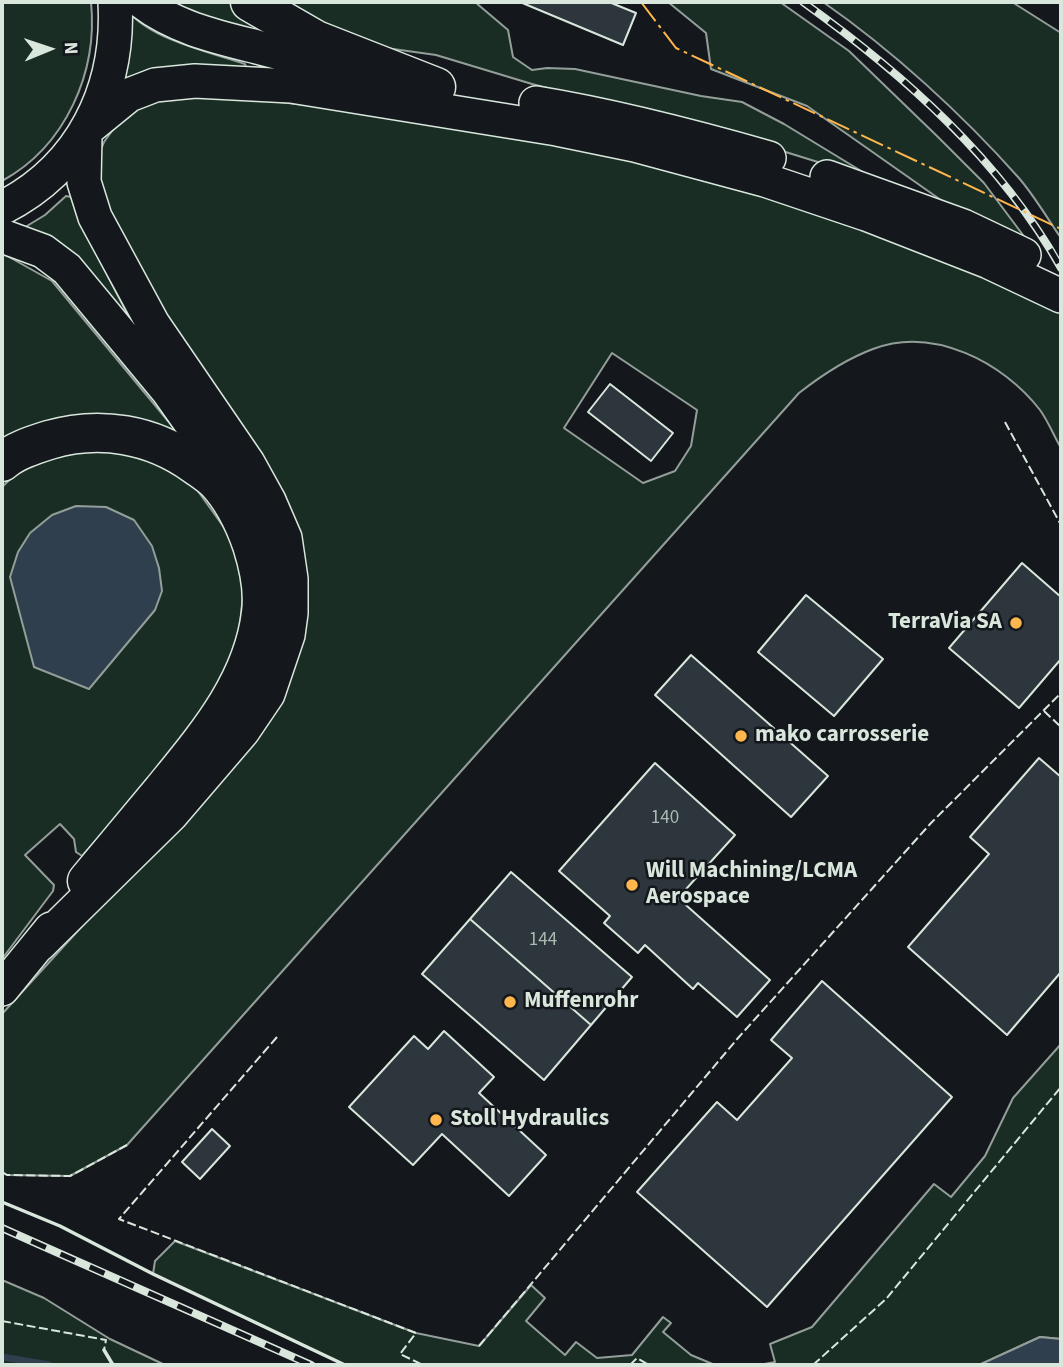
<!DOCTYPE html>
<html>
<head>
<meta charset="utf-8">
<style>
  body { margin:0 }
  #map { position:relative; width:1063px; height:1367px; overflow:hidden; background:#14181c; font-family:"Source Sans 3",sans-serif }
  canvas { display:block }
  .frame { position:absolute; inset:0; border:4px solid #d8e6dc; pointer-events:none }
  .north { position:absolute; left:14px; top:14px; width:70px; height:70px; -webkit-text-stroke:5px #14181c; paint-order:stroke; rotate:88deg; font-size:19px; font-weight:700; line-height:28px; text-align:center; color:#d8e6dc }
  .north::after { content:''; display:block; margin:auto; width:24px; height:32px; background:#d8e6dc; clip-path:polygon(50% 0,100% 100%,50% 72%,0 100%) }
</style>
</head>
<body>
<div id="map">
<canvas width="1063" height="1367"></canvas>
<div class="frame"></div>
<div class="north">N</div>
</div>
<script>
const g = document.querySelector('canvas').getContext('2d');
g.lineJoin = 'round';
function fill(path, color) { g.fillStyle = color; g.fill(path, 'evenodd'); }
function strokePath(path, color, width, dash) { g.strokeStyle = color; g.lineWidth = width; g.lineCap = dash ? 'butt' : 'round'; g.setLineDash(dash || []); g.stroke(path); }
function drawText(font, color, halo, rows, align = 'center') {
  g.font = font + ' "Source Sans 3",sans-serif'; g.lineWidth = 5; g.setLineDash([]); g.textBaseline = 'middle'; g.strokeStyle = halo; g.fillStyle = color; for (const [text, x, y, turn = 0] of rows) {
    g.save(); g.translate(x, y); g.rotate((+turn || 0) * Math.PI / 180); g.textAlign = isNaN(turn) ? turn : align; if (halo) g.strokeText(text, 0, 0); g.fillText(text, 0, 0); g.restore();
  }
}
const green = new Path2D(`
  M2,2H91C98,72 66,146 2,181Z
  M155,2H231L287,42Z
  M273,2H475L508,30L513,57L532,70L547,68L575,69L701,96L742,102L784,124L876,180L750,141L532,84L436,55L379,47Z
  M668,2H780L849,51L937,136L984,183L1026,239L948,205L807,106L711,69L706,33Z
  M823,2H1012L1061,33V238C1047,218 1034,195 1018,177C962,114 892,50 823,2Z
  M129,12C153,40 210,52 245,64L246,67L118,90Z
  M193,97L253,99L367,112L555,139L860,221L1061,310V448C1054,436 1048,421 1040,410C1003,362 933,326 873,349C846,359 822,375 799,393L127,1145L70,1176L7,1175L2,1172V1014L248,744L303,567L285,495L249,437L156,308L101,205L96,161L104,142L117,124L137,109L159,100ZM612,353L697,410L691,446L675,471L643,483L564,428Z
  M66,196L71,197L78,218L131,321L22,229L45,215Z
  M2,253L52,281L178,433L2,448Z
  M84,449L127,452L174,469L195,487L228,533L244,582L239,637L216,691L165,762L82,856L76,852L74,839L60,824L25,855L54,885L53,891L2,959V487C23,464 54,457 84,449Z
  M1061,1044V1339L1040,1337L979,1365H759L775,1362L770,1344L812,1327L934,1184L951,1197L985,1156L1013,1098Z
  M175,1241L416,1333L479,1346L531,1285L545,1298L526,1321L565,1355L576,1342L597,1358L632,1355L663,1317L671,1323L663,1332L691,1355L715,1365H345L153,1274L155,1261Z
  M2,1280L44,1298L110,1339L165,1365H2Z`);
fill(green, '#1a2d24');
strokePath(green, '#939e99', 2);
const water = new Path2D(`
  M76,506L106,507L134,520L152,546L159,568L162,591L155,610L89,689L34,667L10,577L18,552L30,533L52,515Z
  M1040,1337L1061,1339V1365H979Z`);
fill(water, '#2f3f4d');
strokePath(water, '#939e99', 2);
strokePath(new Path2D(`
  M2,1357L49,1365`), '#2f3f4d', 7);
const building = new Path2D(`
  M520,2H609L636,13L623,45Z
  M610,384L673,433L651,461L588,412Z
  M1022,563L1061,597V659L1019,708L949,648Z
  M806,595L883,659L834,716L758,652Z
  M691,655L828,776L791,817L655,695Z
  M1039,758L1061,777V972L1007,1035L908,947L989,854L970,837Z
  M655,763L735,835L678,898L770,980L737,1017L698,983L693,989L645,945L638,953L604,923L610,916L559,871Z
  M511,872L632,977L591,1025L470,919Z
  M470,919L591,1025L544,1080L422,974Z
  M822,981L952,1097L767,1307L637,1192L717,1102L737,1120L792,1058L771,1040Z
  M444,1031L494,1077L479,1093L546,1155L509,1196L442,1134L413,1165L349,1107L414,1036L428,1049Z
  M212,1129L230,1146L200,1179L182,1162Z`);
fill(building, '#2c363c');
strokePath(building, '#d8e6dc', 2);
const primary = new Path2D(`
  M142,2C176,28 217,37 257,47C295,57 334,67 373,75
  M536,103C616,116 692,136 769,158
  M91,126L129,95L155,85L195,81L291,86L557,129L635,145L765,180L866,214L989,262L1061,296
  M827,177L963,226L1024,255
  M2,208C81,168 120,90 115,2
  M2,236L43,251L67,269L168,391L238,490
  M39,945L171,815L243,731L268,694L288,635L291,613V579L285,538L269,501L248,463L153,324L95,217L84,182L85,135
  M2,989L51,929`);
const motorway = new Path2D(`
  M250,2L316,40L436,87
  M2,462C14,451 33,445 49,440C100,425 152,434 195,465C202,470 210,475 216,481C233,499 244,522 252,545C259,567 264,590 261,613C253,683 205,738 162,791C137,821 112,851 87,881`);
strokePath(primary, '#d8e6dc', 36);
strokePath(motorway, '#d8e6dc', 41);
strokePath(primary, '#14181c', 33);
strokePath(motorway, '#14181c', 38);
const rail = new Path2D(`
  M803,2C903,74 1000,159 1061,268
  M2,1228L311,1365`);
strokePath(rail, '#d8e6dc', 8);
strokePath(rail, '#14181c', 5, [16]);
strokePath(new Path2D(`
  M1005,422L1061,525
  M1044,711L1061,727
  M277,1037L119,1219L416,1333L400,1354L423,1365
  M2,1172L7,1175L70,1176L127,1145
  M2,1321L106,1340L104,1350
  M479,1346L738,1038L931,823L1061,693
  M630,1365L637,1358L649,1365
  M813,1365L886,1299L1061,1087`), '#d8e6dc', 2, [9, 3.5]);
strokePath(new Path2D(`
  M2,1202L60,1226L153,1274L345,1365
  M104,1350L113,1365`), '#d8e6dc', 3.5);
strokePath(new Path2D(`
  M641,2L676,48L1061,229`), '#ffb74d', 2, [24, 5, 3.5, 5]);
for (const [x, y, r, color] of [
  [1016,623,7,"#ffb74d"],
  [741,736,7,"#ffb74d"],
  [632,885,7,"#ffb74d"],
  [510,1002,7,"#ffb74d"],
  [436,1120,7,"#ffb74d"]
]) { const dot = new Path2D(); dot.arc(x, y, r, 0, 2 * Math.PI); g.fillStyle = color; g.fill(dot); strokePath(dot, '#14181c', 2.5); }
drawText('19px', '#adbab4', null, [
  ["140",665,819],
  ["144",543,941]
]);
drawText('bold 23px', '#d8e6dc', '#14181c', [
  ["TerraVia SA",1002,623,"right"],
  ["mako carrosserie",755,736],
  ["Will Machining/LCMA",646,872],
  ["Aerospace",646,898],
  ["Muffenrohr",524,1002],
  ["Stoll Hydraulics",450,1120]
], 'left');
</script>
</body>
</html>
